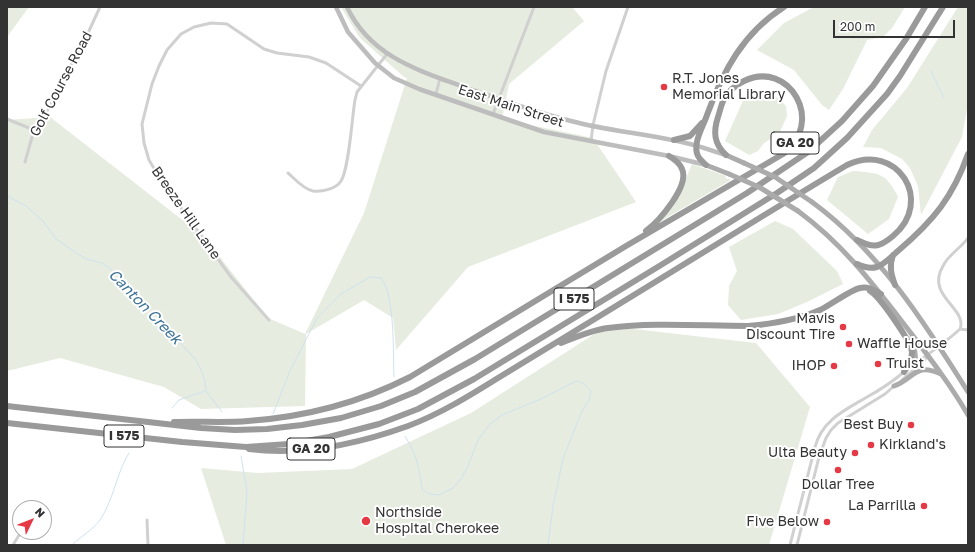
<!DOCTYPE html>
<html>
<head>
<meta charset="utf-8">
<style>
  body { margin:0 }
  #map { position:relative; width:975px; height:552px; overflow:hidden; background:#fff; font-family:"Golos Text",sans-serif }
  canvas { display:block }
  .frame { position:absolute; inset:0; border:8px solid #333; pointer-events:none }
  .north { position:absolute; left:12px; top:500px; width:40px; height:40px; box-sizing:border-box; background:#fff; border:1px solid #adadad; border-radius:50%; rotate:47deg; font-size:11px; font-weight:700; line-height:16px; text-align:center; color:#333 }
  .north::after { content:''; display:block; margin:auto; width:14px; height:18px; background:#e63946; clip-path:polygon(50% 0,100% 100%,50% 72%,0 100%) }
  .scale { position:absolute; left:833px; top:20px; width:122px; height:18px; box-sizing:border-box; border:2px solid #333; border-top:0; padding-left:5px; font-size:12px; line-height:14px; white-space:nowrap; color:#333; -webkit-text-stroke:3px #fff; paint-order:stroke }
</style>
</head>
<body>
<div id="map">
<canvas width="975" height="552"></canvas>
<div class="frame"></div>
<div class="north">N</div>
<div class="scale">200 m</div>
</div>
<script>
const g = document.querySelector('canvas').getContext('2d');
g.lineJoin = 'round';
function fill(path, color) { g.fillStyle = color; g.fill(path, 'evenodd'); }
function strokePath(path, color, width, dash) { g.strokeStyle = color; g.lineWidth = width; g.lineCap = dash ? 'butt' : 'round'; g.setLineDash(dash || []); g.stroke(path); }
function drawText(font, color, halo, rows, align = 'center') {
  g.font = font + ' "Golos Text",sans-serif'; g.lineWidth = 4; g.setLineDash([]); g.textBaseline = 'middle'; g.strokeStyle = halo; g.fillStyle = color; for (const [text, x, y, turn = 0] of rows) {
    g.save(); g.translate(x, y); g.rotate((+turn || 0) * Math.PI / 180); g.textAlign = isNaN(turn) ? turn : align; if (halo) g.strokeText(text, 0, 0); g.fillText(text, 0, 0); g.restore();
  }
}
fill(new Path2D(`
  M7,7H29L7,37Z
  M341,7H572L584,21L509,84L502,119L593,138L636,202L468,267L396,350L393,318L364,300L306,334L305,406L201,409L164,387L60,358L7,371V120L50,117L203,236L268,318L305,334L364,213L407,78L404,77L360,38Z
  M814,7H905L892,28L883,37L867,40L843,89L829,110L822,105L794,70L757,50L784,23Z
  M958,7H968V104L962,137L921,215L918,186L910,168L902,159L881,148L863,147L872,130L907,88Z
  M765,92L775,96L786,106L787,116L779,134L764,143L758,151L749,155L725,141L746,94Z
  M692,164L726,176L725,178L731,180L661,221L678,198Z
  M853,171C878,173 886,172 898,197L889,219L868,234L827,200L838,177Z
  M775,221L793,229L837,271L843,284L807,302L778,314L741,320L728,305L729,286L737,271L729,247Z
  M607,326L756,343L810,407L769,545H226L201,468L258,473L352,469L471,413Z`), '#e6ecdf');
strokePath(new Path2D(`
  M931,71L944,98
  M7,196L26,206L43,221L56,239L69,248L86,259L102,263L116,273L196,360L201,370L205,381L206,391L222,412
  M172,408L179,400L205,391
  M273,414L290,371L317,318L341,294L370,277L381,278C395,294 393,354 394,377
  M405,436C417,456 419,466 422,489L429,494L439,495L453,488L461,479L468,466L478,440L490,424L502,415L541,399L576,381L583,383L591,391L589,400L581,413L563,459L553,506L548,545
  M241,456L247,492L243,545
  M72,545C81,536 93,530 100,520C114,499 116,474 129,453`), '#cfe2ee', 1);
strokePath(new Path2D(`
  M436,94L440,78
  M493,114L534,7
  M7,119L34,130
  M591,141L593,125L606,71L628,7
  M25,162L34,130L49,108L75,57L82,46L100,7
  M288,173C295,179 303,189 313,191C322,192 336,189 341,181C349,169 352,117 355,100L357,92L387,54
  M269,320L231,277L161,180L149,160L144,143L142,124L152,84L159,66L167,50L181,34L194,27L211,23L227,24L264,49L277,53L309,57L326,63L361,86
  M960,329L968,330
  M908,369C925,356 944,344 960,329C968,308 925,296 943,266C948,255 961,248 968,238
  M902,380L924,361L927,356
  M147,520L148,545
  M13,545L21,532
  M790,545L815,447C822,420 845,410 867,397C880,390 892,382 904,372
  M797,545L819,457L826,438L831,430L838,423L885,394L894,386`), '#d0d0d0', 3);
strokePath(new Path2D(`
  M336,7L348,32L375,63L394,78L419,89L544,132L669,156L706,165
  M347,7C370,56 417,70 464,87C499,99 534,112 571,121C604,130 639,133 672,140C690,143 708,149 725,155`), '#bdbdbd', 4.5);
strokePath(new Path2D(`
  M726,155L744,163
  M706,165L729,174
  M812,202C879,251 925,323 968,392
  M798,211C844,245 873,284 907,328C929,357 950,384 968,415
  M912,336C913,346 917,354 915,364
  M894,386C915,378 915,362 941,374`), '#ababab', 5);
strokePath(new Path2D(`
  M674,140L690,136L702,123
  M706,165C703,162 700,160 698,156C692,144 703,127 707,115C723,71 743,33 784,7
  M646,231C659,221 690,186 682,169C680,163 674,159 669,156
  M893,255C889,266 891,274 895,285
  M857,264C863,267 870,269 877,267C885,264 893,255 899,250C933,221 953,197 968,154
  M870,291C879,296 911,341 912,352C912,359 908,366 904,372
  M561,343C576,337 592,330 608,328C654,322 701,326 748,326C772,324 797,320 820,310C831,305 850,290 860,288C868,286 874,290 881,294
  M7,406L201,428L235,430L267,429L302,425L341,418L381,406L415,392L475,359L747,193L808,152L842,121L873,86L906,39L925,7
  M174,422C199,421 224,423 248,421C305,417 359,403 410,377L626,246L783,154C826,122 789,59 744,81C736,85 728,91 724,99C721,105 720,111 718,117C713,132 714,144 726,155
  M7,423L182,442L246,447L289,444L329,437L379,424L418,409L474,379L661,265L777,193L814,168L847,138L887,94L900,76L943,7
  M249,449C302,456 358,444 408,426C440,414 469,396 498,378C537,354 577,330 616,306C693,259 770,211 847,165C897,141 935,201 893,236C879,248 873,248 857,240`), '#9a9a9a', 6);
strokePath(new Path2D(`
  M744,163L775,177L812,202
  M729,174L759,187L798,211`), '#ababab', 5);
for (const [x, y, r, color] of [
  [664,87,4,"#e63946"],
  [843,327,4,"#e63946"],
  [849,344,4,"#e63946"],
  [878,364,4,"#e63946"],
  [834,366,4,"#e63946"],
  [911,425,4,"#e63946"],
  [871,445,4,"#e63946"],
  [855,453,4,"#e63946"],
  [838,470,4,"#e63946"],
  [924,506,4,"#e63946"],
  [366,521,5,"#e63946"],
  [827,522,4,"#e63946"]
]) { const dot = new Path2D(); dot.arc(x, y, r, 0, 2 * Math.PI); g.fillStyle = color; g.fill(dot); strokePath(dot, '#fff', 1.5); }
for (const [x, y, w] of [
  [795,143,48],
  [574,299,40],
  [124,436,40],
  [311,449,48]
]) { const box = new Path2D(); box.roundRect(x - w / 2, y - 11, w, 22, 3); g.fillStyle = '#fff'; g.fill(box); strokePath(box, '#333', 1); }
drawText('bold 13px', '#333', null, [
  ["GA 20",795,143],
  ["I 575",574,299],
  ["I 575",124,436],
  ["GA 20",311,449]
]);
drawText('14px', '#333', '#fff', [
  ["R.T. Jones",672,79,"left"],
  ["Memorial Library",672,95,"left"],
  ["Mavis",835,319],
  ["Discount Tire",835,335],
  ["Waffle House",857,344,"left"],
  ["Truist",886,364,"left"],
  ["IHOP",826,366],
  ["Best Buy",903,425],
  ["Kirkland's",879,445,"left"],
  ["Ulta Beauty",847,453],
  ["Dollar Tree",838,485,"center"],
  ["La Parrilla",916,506],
  ["Northside",375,513,"left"],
  ["Hospital Cherokee",375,529,"left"],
  ["Five Below",819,522]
], 'right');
drawText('14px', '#333', '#fff', [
  ["Golf Course Road",61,84,-62],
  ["East Main Street",511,106,18],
  ["Breeze Hill Lane",186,213,55]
]);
drawText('italic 15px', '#3f7597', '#fff', [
  ["Canton Creek",145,307,46]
]);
</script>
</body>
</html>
